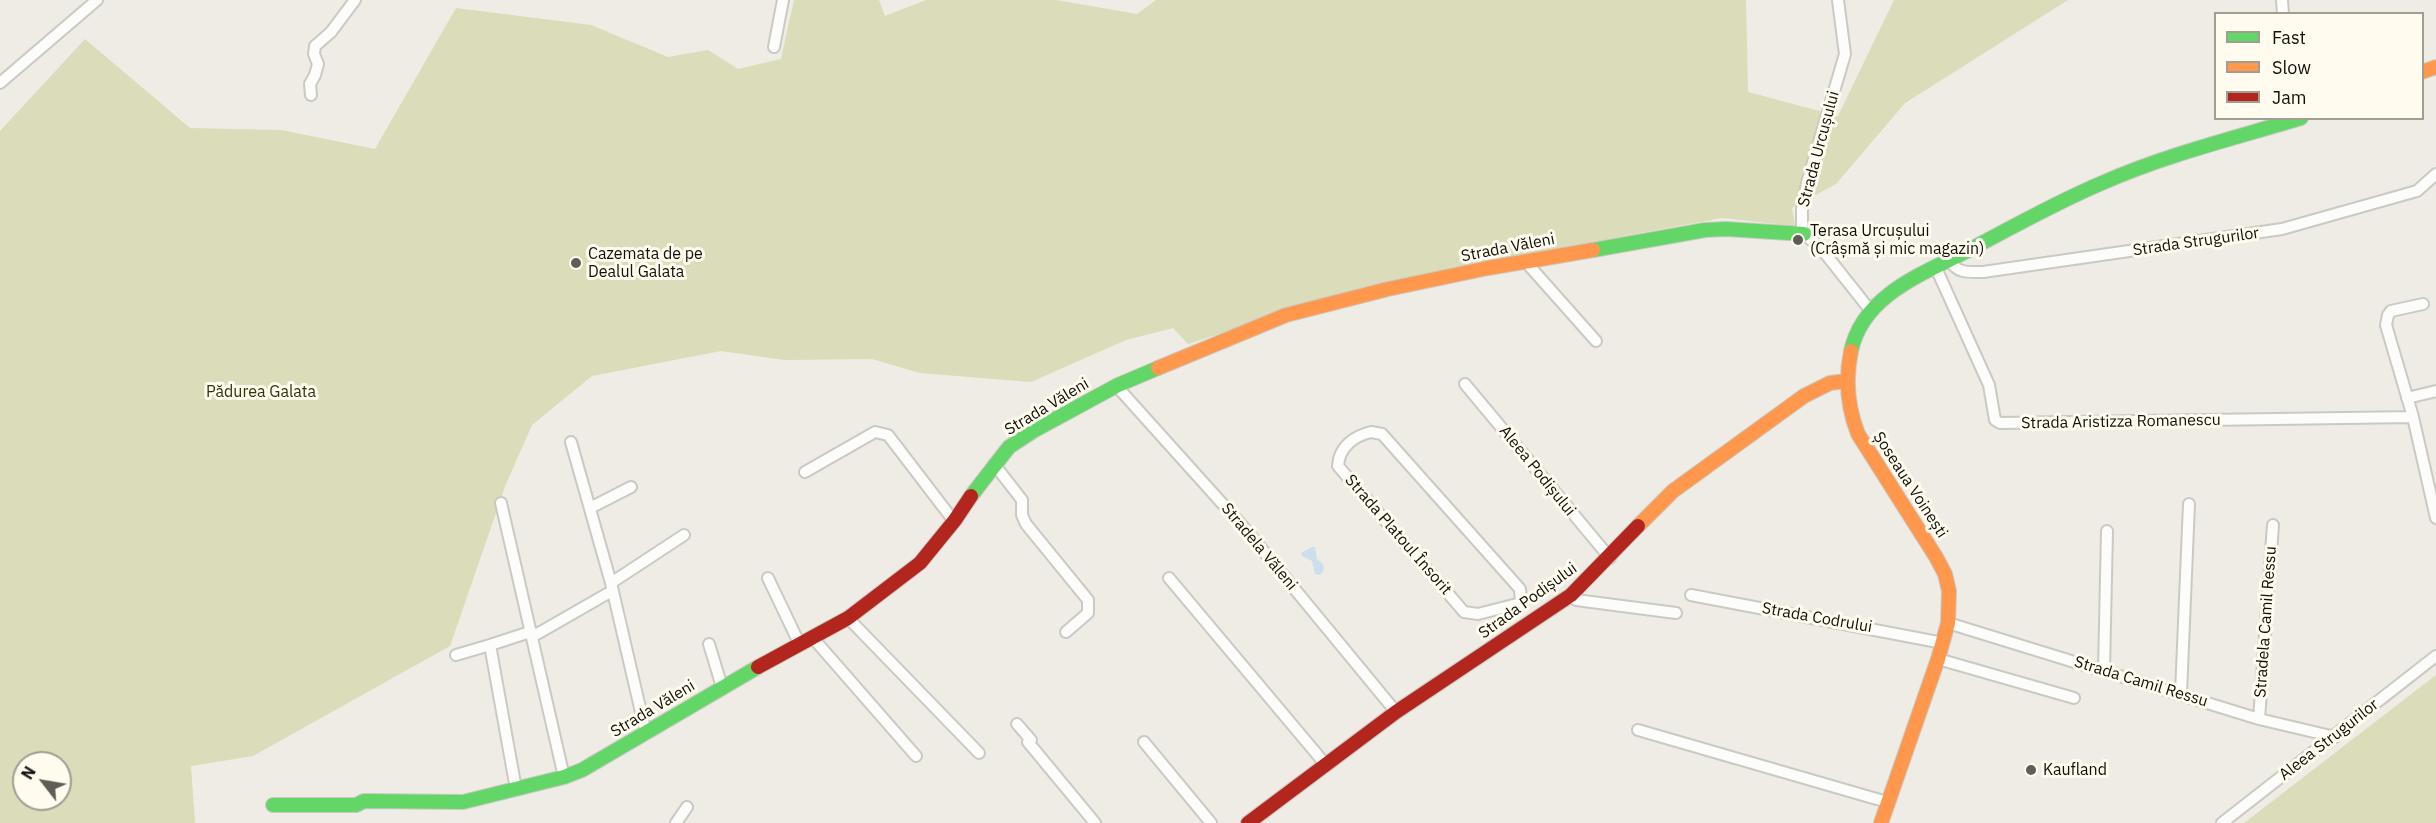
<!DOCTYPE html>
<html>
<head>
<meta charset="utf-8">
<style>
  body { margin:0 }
  #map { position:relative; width:2436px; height:823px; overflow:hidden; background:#eeece4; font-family:"IBM Plex Sans",sans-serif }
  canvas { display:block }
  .legend { position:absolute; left:2214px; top:12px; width:210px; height:108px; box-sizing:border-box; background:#fffbee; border:2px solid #a09d93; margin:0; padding:8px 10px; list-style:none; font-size:18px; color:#11100b }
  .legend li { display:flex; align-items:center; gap:12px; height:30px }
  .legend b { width:30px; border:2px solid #a09d93 }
  .north { position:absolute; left:12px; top:751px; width:60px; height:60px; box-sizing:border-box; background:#fffbee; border:2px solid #a09d93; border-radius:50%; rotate:301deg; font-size:16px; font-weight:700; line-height:24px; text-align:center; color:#11100b }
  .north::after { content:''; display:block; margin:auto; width:21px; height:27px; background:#5e5d57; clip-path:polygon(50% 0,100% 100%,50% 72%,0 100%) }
</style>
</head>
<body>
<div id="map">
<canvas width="2436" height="823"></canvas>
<ul class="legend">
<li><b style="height:8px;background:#63d668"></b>Fast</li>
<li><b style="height:8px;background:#ff974d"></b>Slow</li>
<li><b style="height:8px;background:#b3261e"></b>Jam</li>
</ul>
<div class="north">N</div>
</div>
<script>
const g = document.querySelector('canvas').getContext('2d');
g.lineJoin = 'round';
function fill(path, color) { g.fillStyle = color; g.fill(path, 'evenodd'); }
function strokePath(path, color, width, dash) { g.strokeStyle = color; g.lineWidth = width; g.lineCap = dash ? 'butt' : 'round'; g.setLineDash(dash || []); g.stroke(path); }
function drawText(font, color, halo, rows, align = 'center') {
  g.font = font + ' "IBM Plex Sans",sans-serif'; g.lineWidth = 6; g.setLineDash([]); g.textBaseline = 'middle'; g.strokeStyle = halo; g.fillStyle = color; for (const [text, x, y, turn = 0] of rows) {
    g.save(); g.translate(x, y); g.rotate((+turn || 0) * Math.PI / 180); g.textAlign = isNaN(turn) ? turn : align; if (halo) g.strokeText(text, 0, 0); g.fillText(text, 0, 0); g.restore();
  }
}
fill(new Path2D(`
  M794,0H879L885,16L926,0H1056L1137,14L1156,0H1746L1748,92L1838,116L1894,0H2068L1905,103L1836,184L1792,208L1795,226L1722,218L1629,235L1515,258L1296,309L1188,344L1173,328L1126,340L1031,382L920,373L872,359L784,360L721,351L592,376L532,425L506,484L450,646L253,756L191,766L195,823H0V131L85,39L190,128L281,130L375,149L456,8L591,25L668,57L708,50L738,69L781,59ZM24,763H60V799H24Z
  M2436,675V823H2244Z`), '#dbdcb9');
fill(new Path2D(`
  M1312,547H1315L1317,559L1323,564L1324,570L1320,575L1315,574L1312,561L1302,556L1301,553Z`), '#cbdfee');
const street = new Path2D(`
  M1838,0L1845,54L1807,183L1802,208V227L1804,234L1820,247L1870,310
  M2282,0L2283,14
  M774,47L783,0
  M0,83L97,0
  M311,95L310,84L315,75L318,64L314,54L315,46L331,32L355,0
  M1525,261L1596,341
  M1950,261C1958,274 1969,272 1983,272L2282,229L2417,191L2436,174
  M1936,268L1989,385L1995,420L2000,423L2413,417
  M2423,304L2391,311L2388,315L2386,325L2413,417L2436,518
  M1465,384L1610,558
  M1118,385L1121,391L1246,530L1396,712
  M2407,398L2436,391
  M1371,432L1382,434L1520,589L1521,603L1478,614L1464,612L1338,466C1339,447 1354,436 1371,432Z
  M571,442L611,583L644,725L648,731
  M994,464L1022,500V515L1026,524L1088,600V613L1066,632
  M805,472L875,432L888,435L950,516L955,520
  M501,503L564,777
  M590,508L631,487
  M768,578L800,645
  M1169,578L1326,765
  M611,583L684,535
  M1571,595L1576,600L1676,613
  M1691,595L1943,643
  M848,618L979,753
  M1948,623L2259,719L2335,737
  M813,638L916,756
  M709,644L722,687
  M456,655L490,645
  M1938,659L2074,698
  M2104,670L2107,531
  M2181,693L2189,504
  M2259,719L2273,525
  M1017,724L1031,740L1028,742L1095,823
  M1638,730L1887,802
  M1144,742L1211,823
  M516,789L490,645L530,632L537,634L612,591
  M676,823L687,807
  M2222,823L2436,656`);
const fast = new Path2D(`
  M1593,250L1705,230L1726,229L1804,234
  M1851,351C1863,294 1925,273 1971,249C2014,226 2057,202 2102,183C2165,155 2235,138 2301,118
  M971,496L1009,447L1035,430L1118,385L1158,368
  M273,805H356L364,801L463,802L564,777L582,770L758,667`);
const slow = new Path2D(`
  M2422,72L2436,67
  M1851,351C1845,380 1847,406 1858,434L1936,557L1945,574L1949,591L1948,623L1938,659L1881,823
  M1158,368L1286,315L1388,289L1488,268L1593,250
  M1638,526L1673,491L1804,396L1830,383L1847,381`);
const jam = new Path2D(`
  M758,667L848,618L920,563L955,520L971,496
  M1248,823L1396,712L1571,595L1638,526`);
strokePath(street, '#cac9c3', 14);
strokePath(fast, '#cac9c3', 16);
strokePath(slow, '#cac9c3', 16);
strokePath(jam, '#cac9c3', 16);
strokePath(street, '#fcfcfb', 10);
strokePath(fast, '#63d668', 14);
strokePath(slow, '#ff974d', 14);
strokePath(jam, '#b3261e', 14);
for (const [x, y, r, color] of [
  [1798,240,6,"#5e5d57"],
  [576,263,6,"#5e5d57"],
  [2031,770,6,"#5e5d57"]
]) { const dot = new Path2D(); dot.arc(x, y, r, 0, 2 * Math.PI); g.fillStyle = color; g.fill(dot); strokePath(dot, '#fffbee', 2); }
drawText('16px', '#11100b', '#fffbee', [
  ["Strada Urcușului",1819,149,-75],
  ["Strada Strugurilor",2196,242,-8],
  ["Strada Văleni",1508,248,-11],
  ["Strada Văleni",1047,407,-31],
  ["Strada Aristizza Romanescu",2121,422,-1],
  ["Aleea Podișului",1537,471,51],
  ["Șoseaua Voinești",1910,485,57],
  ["Strada Platoul Însorit",1398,535,49],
  ["Stradela Văleni",1259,547,50],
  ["Strada Podișului",1528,601,-36],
  ["Strada Codrului",1817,618,10],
  ["Stradela Camil Ressu",2266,622,-86],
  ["Strada Camil Ressu",2141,682,17],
  ["Strada Văleni",653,709,-31],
  ["Aleea Strugurilor",2329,740,-38]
]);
drawText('16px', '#11100b', '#fffbee', [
  ["Terasa Urcușului",1810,231],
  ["(Crâșmă și mic magazin)",1810,249],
  ["Cazemata de pe",588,254],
  ["Dealul Galata",588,272],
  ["Kaufland",2043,770]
], 'left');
drawText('16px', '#32330a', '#fffbee', [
  ["Pădurea Galata",261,392]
]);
</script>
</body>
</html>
